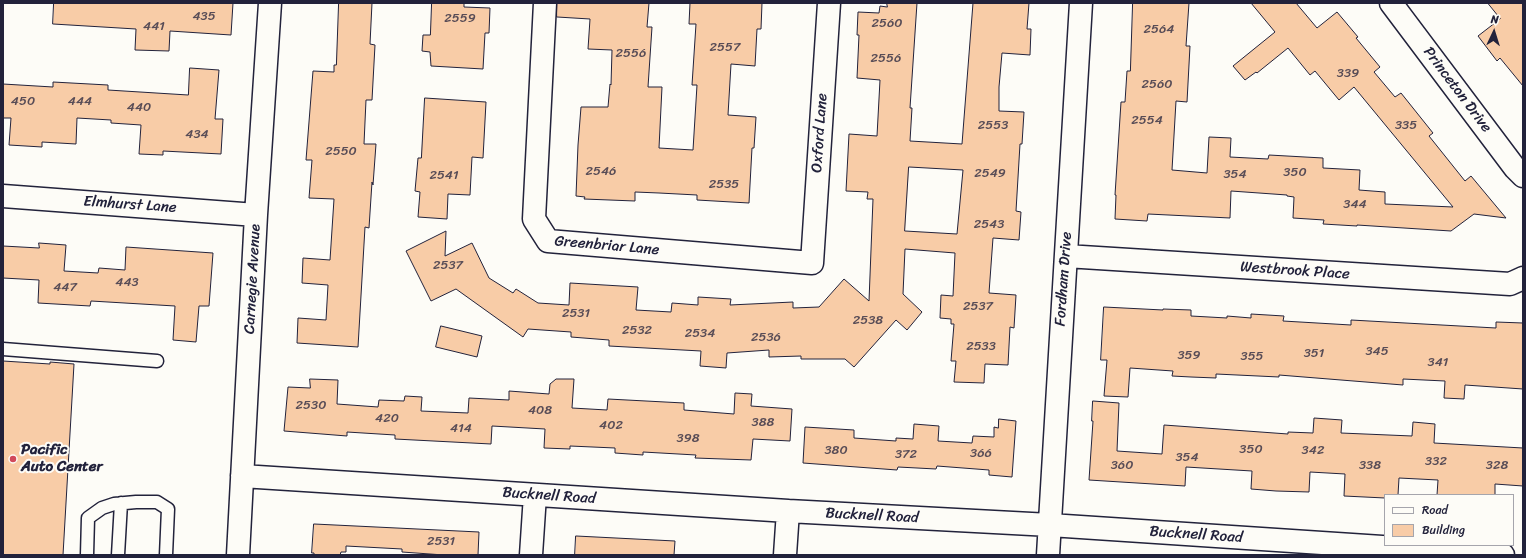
<!DOCTYPE html>
<html>
<head>
<meta charset="utf-8">
<style>
  body { margin:0 }
  #map { position:relative; width:1526px; height:558px; overflow:hidden; background:#fdfcf7; font-family:Sriracha,sans-serif }
  canvas { display:block }
  .frame { position:absolute; inset:0; border:4px solid #22223b; pointer-events:none }
  .legend { position:absolute; left:1384px; top:494px; width:130px; height:52px; box-sizing:border-box; background:#fdfcf7; border:1px solid #a5a5ac; margin:0; padding:5px 7px; list-style:none; font-size:12px; color:#22223b }
  .legend li { display:flex; align-items:center; gap:8px; height:20px }
  .legend b { width:20px; border:1px solid #a5a5ac }
  .north { position:absolute; left:1474px; top:12px; width:40px; height:40px; -webkit-text-stroke:3px #fdfcf7; paint-order:stroke; rotate:4deg; font-size:11px; font-weight:700; line-height:16px; text-align:center; color:#22223b }
  .north::after { content:''; display:block; margin:auto; width:14px; height:18px; background:#22223b; clip-path:polygon(50% 0,100% 100%,50% 72%,0 100%) }
</style>
</head>
<body>
<div id="map">
<canvas width="1526" height="558"></canvas>
<div class="frame"></div>
<ul class="legend">
<li><b style="height:5px;background:#fdfcf7"></b>Road</li>
<li><b style="height:11px;background:#f8cca7"></b>Building</li>
</ul>
<div class="north">N</div>
</div>
<script>
const g = document.querySelector('canvas').getContext('2d');
g.lineJoin = 'round';
function fill(path, color) { g.fillStyle = color; g.fill(path, 'evenodd'); }
function strokePath(path, color, width, dash) { g.strokeStyle = color; g.lineWidth = width; g.lineCap = dash ? 'butt' : 'round'; g.setLineDash(dash || []); g.stroke(path); }
function drawText(font, color, halo, rows, align = 'center') {
  g.font = font + ' Sriracha,sans-serif'; g.lineWidth = 4; g.setLineDash([]); g.textBaseline = 'middle'; g.strokeStyle = halo; g.fillStyle = color; for (const [text, x, y, turn = 0] of rows) {
    g.save(); g.translate(x, y); g.rotate((+turn || 0) * Math.PI / 180); g.textAlign = isNaN(turn) ? turn : align; if (halo) g.strokeText(text, 0, 0); g.fillText(text, 0, 0); g.restore();
  }
}
const building = new Path2D(`
  M54,3H233L231,35L170,31L169,51L135,50L136,29L53,24Z
  M339,3H372L370,44L375,45L372,100H366L364,144H376L373,185L372,182L369,228L365,227L358,347L297,343L298,318L326,320L328,285L302,283L303,258L330,260L334,199L309,198L312,160H306L313,71L334,72V65H336Z
  M432,3H464V7L490,8L489,33H485L483,69L431,66L430,52L422,51L423,35H430Z
  M557,3H649L647,27H652L648,87H662L659,148L693,150L697,85H692L696,24H689L690,3H762L761,29H757L755,66L731,64L728,115L756,117L754,148H752L749,203L697,200V195L659,193L635,192V201L584,199L585,197L576,196L578,145L581,107H608L610,84L611,85L612,50L588,49L590,19L557,17Z
  M887,3H917L910,108H912L910,141L962,144L973,3H1029L1027,29H1031L1030,55L1002,53L999,87V111L1024,112L1022,144H1020L1016,211L1021,212L1019,240L993,238L989,293L1016,295L1014,328L1010,327L1008,365L985,364L984,383L954,382L956,361H951L954,324H951V319L940,318L941,295L953,296L955,253L905,249L903,294L922,312L907,330L896,320L854,367L845,359H801V356L769,357V350L727,353L726,368L700,366L701,351L609,346V340L571,337V332L528,329L523,337L456,289L431,301L406,251L446,231L445,256L472,243L489,278L513,293L516,289L538,303L569,305L570,283L638,287L636,310L671,312L672,303L698,305V297L731,299L730,305L793,302V308L819,307L844,279L869,301L873,199H867L868,192L846,191L849,134L877,136L880,80L857,78L859,35H857L858,12L879,13L880,6L887,7ZM909,167L963,170L957,234L905,231Z
  M1133,3H1189L1186,46H1190L1187,102L1176,101L1172,170L1207,173L1209,137L1231,138L1230,157L1268,159L1269,155L1323,158V168L1360,170L1359,190L1385,192V204L1453,207L1354,87L1339,100L1315,71L1310,75L1288,48L1257,73L1256,72L1245,80L1233,66L1275,32L1251,3H1296L1317,28L1337,12L1358,37L1356,38L1380,67L1374,72L1395,97L1401,93L1433,133L1429,136L1465,181L1471,176L1506,218L1474,214L1451,231L1357,225V226L1323,224L1324,220L1293,218L1294,197L1287,196V195L1231,191L1230,218L1148,214L1147,221L1115,219L1116,195H1115L1121,102H1125L1127,71H1130Z
  M1488,3H1523V86L1500,58L1497,61L1478,36L1500,19Z
  M190,68L219,70L215,119H223L221,154L163,151V155L139,154L141,125L111,123V120L77,118L76,144L42,142V147L9,145L11,118H3V84L53,87V82L108,85V90L188,95Z
  M425,98L486,102L483,158L472,157L470,195L448,194L447,219L418,217L420,192L415,191L418,158H421Z
  M39,243L66,245L64,271L98,273L99,268L125,270L126,247L213,253L209,306H199L196,342L173,340L175,306L91,301L90,306L38,303L39,280L3,278V246L39,248Z
  M1104,307L1163,310V309L1191,310V316L1227,318V316L1251,318V314L1284,316L1283,321L1351,325V320L1496,328V322L1523,323V389L1465,385L1464,399L1444,398L1445,381L1403,379V385L1279,375V377L1216,374V378L1191,377L1172,376L1173,371L1130,368L1128,397L1104,396L1107,360H1101Z
  M441,326L482,336L477,357L436,347Z
  M3,361L50,364V362L74,364L63,555H3Z
  M310,379L338,380L337,404L378,407L379,400L404,401L405,396L422,397L421,411L468,413L469,398L509,400V391L549,394L550,384L556,379H574L572,408L607,410L608,399L684,403V410L734,414L735,393L752,394L751,406L792,409L790,441L753,439L751,460L695,458L696,455L643,452V455L615,453V448L570,446V449L544,448L545,429L492,426L491,444L395,439V435L347,432V436L284,431L288,387L310,388Z
  M1093,401L1119,403L1117,451L1162,454L1164,425L1288,434V432L1313,433L1314,418L1342,420L1341,433L1412,436L1413,422L1435,424L1434,443L1523,448V486L1495,484V495H1437L1438,480L1399,478L1398,495H1385V498L1344,496L1345,474L1310,472L1309,492L1276,491L1251,489L1252,471L1186,467L1185,486L1089,480L1093,421H1092Z
  M999,419L1016,421L1012,477L989,475V470L937,466L936,469L898,467L897,470L803,463L805,427L854,430V438L896,441V438L913,439L914,424L939,426L938,441L972,443L973,436L994,437V427L998,428Z
  M314,524L479,532L478,555H444L402,552V549L346,546V552H341L340,555H314V553H312Z
  M576,536L675,541L674,555H575Z`);
fill(building, '#f8cca7');
strokePath(building, '#22223b', 1);
const service = new Path2D(`
  M3,349L157,361
  M87,555L88,518L102,508L114,504L136,502H157L168,509L166,555
  M118,555L121,503`);
const minor = new Path2D(`
  M545,3L534,219L548,241L812,263L829,3
  M1391,3L1515,168L1523,176
  M3,196L256,215
  M1066,256L1510,284L1523,278
  M242,476L788,511L1050,525L1503,555
  M238,555L256,215L270,3
  M531,555L535,495
  M785,555L788,511
  M1048,555L1081,3`);
strokePath(service, '#22223b', 15);
strokePath(minor, '#22223b', 25);
strokePath(service, '#fdfcf7', 12);
strokePath(minor, '#fdfcf7', 22);
for (const [x, y, r, color] of [
  [13,459,4,"#d1495b"]
]) { const dot = new Path2D(); dot.arc(x, y, r, 0, 2 * Math.PI); g.fillStyle = color; g.fill(dot); strokePath(dot, '#fdfcf7', 1.5); }
drawText('13px', '#584c56', null, [
  ["435",204,17],
  ["2559",460,19],
  ["2560",887,24],
  ["441",154,27],
  ["2564",1159,30],
  ["2557",725,48],
  ["2556",631,54],
  ["2556",886,59],
  ["339",1348,74],
  ["2560",1157,85],
  ["450",23,102],
  ["444",80,102],
  ["440",139,108],
  ["2554",1147,121],
  ["2553",993,126],
  ["335",1406,126],
  ["434",197,135],
  ["2550",341,152],
  ["2546",601,172],
  ["350",1295,173],
  ["2549",990,174],
  ["354",1235,175],
  ["2541",444,176],
  ["2535",724,185],
  ["344",1355,205],
  ["2543",989,225],
  ["2537",448,266],
  ["443",127,283],
  ["447",65,288],
  ["2537",978,307],
  ["2531",576,314],
  ["2538",868,321],
  ["2532",637,331],
  ["2534",700,334],
  ["2536",766,338],
  ["2533",981,347],
  ["345",1377,352],
  ["351",1314,354],
  ["359",1189,356],
  ["355",1252,357],
  ["341",1438,363],
  ["2530",311,406],
  ["408",540,411],
  ["420",387,419],
  ["388",763,423],
  ["402",611,426],
  ["414",461,429],
  ["398",688,439],
  ["350",1251,450],
  ["380",836,451],
  ["342",1313,451],
  ["366",981,454],
  ["372",906,455],
  ["354",1187,458],
  ["332",1436,462],
  ["360",1122,466],
  ["338",1370,466],
  ["328",1497,466],
  ["2531",441,542]
]);
drawText('15px', '#22223b', '#fdfcf7', [
  ["Princeton Drive",1457,90,53],
  ["Oxford Lane",820,133,-86],
  ["Elmhurst Lane",130,205,4],
  ["Greenbriar Lane",607,246,5],
  ["Westbrook Place",1295,271,4],
  ["Carnegie Avenue",253,279,-87],
  ["Fordham Drive",1064,279,-86],
  ["Bucknell Road",549,496,4],
  ["Bucknell Road",872,516,3],
  ["Bucknell Road",1196,535,4]
]);
drawText('bold 15px', '#22223b', '#fdfcf7', [
  ["Pacific",21,450],
  ["Auto Center",21,467]
], 'left');
</script>
</body>
</html>
